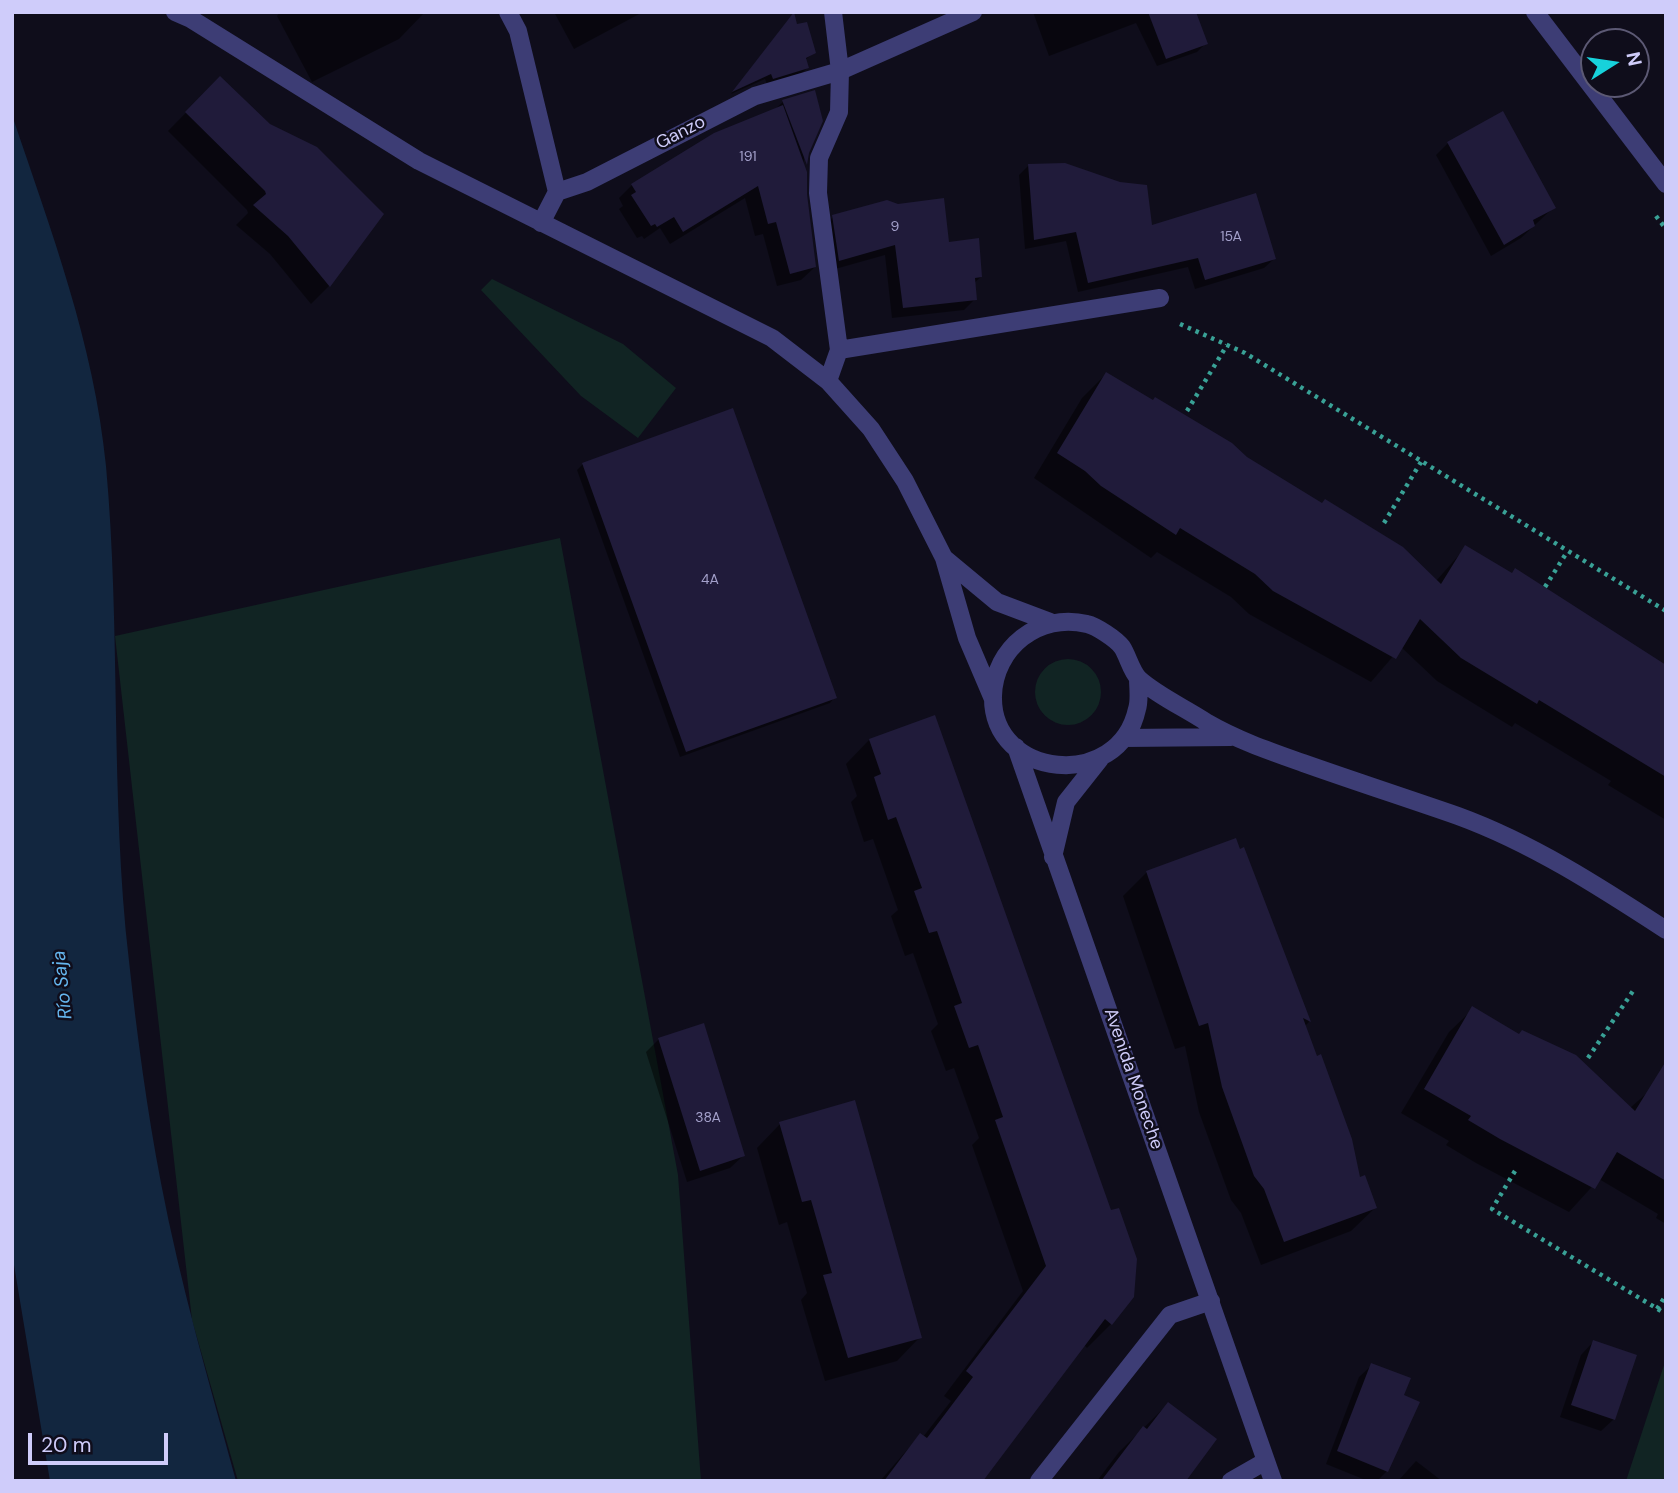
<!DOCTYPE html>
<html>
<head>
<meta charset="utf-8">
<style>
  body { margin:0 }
  #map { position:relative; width:1678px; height:1493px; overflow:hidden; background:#0f0d1b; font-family:"DM Sans",sans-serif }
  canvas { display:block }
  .frame { position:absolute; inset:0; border:14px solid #cfccfa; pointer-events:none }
  .north { position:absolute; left:1580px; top:28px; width:70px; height:70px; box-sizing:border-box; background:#0f0d1b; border:2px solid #5c5974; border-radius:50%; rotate:78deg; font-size:19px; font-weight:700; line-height:28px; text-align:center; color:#cfccfa }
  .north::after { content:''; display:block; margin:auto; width:24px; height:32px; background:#17d2db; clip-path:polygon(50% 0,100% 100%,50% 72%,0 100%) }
  .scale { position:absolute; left:28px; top:1433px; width:140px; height:32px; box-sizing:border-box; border:4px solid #cfccfa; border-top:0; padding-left:9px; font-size:21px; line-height:24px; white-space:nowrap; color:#cfccfa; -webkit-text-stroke:5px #0f0d1b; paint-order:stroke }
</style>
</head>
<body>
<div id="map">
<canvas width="1678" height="1493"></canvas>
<div class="frame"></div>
<div class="north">N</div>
<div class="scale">20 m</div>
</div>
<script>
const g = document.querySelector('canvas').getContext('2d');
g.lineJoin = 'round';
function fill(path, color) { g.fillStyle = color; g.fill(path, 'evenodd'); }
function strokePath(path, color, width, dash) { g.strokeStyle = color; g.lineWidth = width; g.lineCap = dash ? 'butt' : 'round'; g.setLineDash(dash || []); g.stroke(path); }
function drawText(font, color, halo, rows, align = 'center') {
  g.font = font + ' "DM Sans",sans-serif'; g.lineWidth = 5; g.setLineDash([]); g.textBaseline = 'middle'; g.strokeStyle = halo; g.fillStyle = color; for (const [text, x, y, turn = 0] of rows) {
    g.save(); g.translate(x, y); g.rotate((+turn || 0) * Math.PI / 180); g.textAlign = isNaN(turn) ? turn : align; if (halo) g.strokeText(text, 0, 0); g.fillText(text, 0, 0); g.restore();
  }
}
fill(new Path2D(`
  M492,279L623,344L676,388L638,438L581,396L481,290Z
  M560,538L678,1175L701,1481H238L192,1320L115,636Z
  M1035 692a33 33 0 1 1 66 0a33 33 0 1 1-66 0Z
  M1666,1359V1481H1626Z`), '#112423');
fill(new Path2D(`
  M12,115C51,231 94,343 106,466C121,630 110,797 129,961C137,1035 147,1110 161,1183C180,1283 209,1382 236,1481H50L12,1253Z`), '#12263f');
fill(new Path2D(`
  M280,12H425L399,39L312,82L277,16Z
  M554,12H643L574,49Z
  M1033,12H1194L1206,43L1197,52L1157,66L1136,23L1049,56Z
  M788,20L814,53L805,60L807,68L801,74L767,84L765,79L731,94Z
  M220,78L269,126L382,214L329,286L311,304L270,254L236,225L248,213L247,210L168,131Z
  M813,93L803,166L815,267L801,280L777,286L763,234L755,236L745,198L670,244L660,228L644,239L642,236L637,238L619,209L623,206L619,198L632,185L715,134L774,110L783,102Z
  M1448,143L1553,208L1521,238L1491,256L1436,155Z
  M1029,165L1151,227L1274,259L1264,268L1195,289L1188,267L1078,292L1066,241L1025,249L1019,175Z
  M833,217L948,244L981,277L973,284L975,299L964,310L892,318L885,255L828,271L822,228Z
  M1106,374L1436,581L1466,547L1666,668V820L1608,785L1611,781L1515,723L1512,727L1437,681L1401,647L1371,682L1249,614L1231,597L1157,552L1151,558L1034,478L1082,398Z
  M583,464L835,697L830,703L680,757L577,470Z
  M869,740L1111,1324L1087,1348L1083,1344L980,1481H880L920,1435L923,1437L951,1401L944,1396L1023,1291L972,1145L979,1138L954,1068L946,1071L931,1031L938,1024L913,953L905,956L891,916L898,910L873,839L864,842L851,802L857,796L846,764Z
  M1243,849L1309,1022L1304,1027L1359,1179L1375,1208L1351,1231L1261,1265L1241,1213L1231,1200L1199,1112L1185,1046L1175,1049L1123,896L1147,872Z
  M1473,1009L1630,1108L1666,1076V1224L1656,1218L1658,1214L1599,1179L1569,1212L1476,1163L1446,1145L1449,1141L1401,1113L1449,1032Z
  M659,1039L743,1156L730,1168L687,1182L646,1052Z
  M780,1124L920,1337L897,1361L825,1381L801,1300L807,1293L787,1222L779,1225L757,1148Z
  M1593,1342L1614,1419L1601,1431L1560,1417L1581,1355Z
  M1372,1365L1402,1396L1387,1471L1377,1481H1368L1326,1464L1359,1377Z
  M1168,1404L1184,1481H1097L1119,1452Z
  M1416,1461L1442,1481H1398Z`), '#0007');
fill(new Path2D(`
  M794,12L797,24L807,22L816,53L806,58L809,68L773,79L771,74L732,92Z
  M1148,12H1196L1208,44L1166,59Z
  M220,76L270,124L317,147L384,214L330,287L288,236L253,205L266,194L265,191L185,112Z
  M815,90L823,121L809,153L807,165L782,100Z
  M783,105L807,172V194L816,267L790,274L776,222L768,224L758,186L683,232L674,217L657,227L655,224L651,226L631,195L636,192L631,184L714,133Z
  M1503,111L1556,208L1533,220L1535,226L1504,245L1447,142Z
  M1065,163L1120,182L1147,185L1152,225L1256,193L1276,259L1205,280L1198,258L1088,283L1076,232L1034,240L1028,164Z
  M944,198L949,242L979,238L982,277L975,278L977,300L903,308L895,245L839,261L832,215L887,200L898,204Z
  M1106,372L1153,400L1155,397L1232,443L1247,457L1322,503L1325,499L1403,547L1441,584L1465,545L1512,573L1515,568L1666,665V777L1539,700L1537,704L1461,658L1420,619L1396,659L1273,591L1255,574L1180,528L1176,535L1101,486L1085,471L1057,453Z
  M733,408L837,698L686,752L582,463Z
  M935,715L1111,1210L1119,1208L1137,1259L1134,1297L1112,1325L1105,1319L983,1481H884L920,1433L927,1438L973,1377L966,1371L1046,1266L995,1120L1003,1117L978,1045L969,1048L954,1006L962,1003L937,931L929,933L914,891L922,888L896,817L888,820L874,777L881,774L869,739Z
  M1236,838L1240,849L1244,847L1311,1022L1303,1018L1317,1056L1321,1054L1352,1139L1360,1177L1365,1175L1377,1208L1284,1242L1264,1189L1254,1176L1222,1087L1208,1023L1199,1026L1146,871Z
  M1472,1006L1519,1034L1522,1030L1576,1055L1635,1111L1666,1061V1181L1617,1152L1595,1189L1500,1139L1468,1120L1471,1116L1424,1089Z
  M704,1023L745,1156L700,1171L658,1038Z
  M855,1100L922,1338L848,1358L823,1275L832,1273L811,1200L802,1202L779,1122Z
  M1593,1340L1637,1355L1615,1420L1571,1405Z
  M1371,1363L1411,1378L1404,1395L1420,1402L1388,1472L1337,1451Z
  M1168,1402L1217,1439L1186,1481H1101L1143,1426L1147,1429Z`), '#201b3a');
strokePath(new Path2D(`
  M1656,216L1666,229
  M1180,324L1245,353L1666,611
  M1187,411L1227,345
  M1384,523L1421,462
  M1545,587L1567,552
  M1588,1058L1635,988
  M1515,1171L1492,1209L1666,1314
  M1657,1309L1666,1295`), '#39a196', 4.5, [3.5, 5]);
strokePath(new Path2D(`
  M175,12L191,19L419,161L772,338L828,381L871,429L905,481L944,558L967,638L993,699
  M508,12L518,31L557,192
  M1535,12L1666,184
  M541,223L557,192L587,182L755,96L840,71L973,12
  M839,350L1160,298
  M828,381L839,350L818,193L819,158L839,112L840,71L833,12
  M944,558L997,602L1050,622
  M1138,678C1138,688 1140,700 1137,709C1119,792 991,779 993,696C994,648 1039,612 1087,624C1096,626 1116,639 1122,647C1128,656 1131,671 1139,679C1158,696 1185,708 1206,722C1237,740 1269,751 1303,763C1354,781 1406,798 1458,816C1532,843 1600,887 1666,930
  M1124,738L1231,737
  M1016,747L1273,1481
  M1053,857L1066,802L1100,759
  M1039,1481L1170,1315L1211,1301
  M1231,1481L1266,1461`), '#3d3d75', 18);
drawText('14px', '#a3a0ca', null, [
  ["191",748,157],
  ["9",895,227],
  ["15A",1231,237],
  ["4A",710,580],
  ["38A",708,1118]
]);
drawText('18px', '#cfccfa', '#0f0d1b', [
  ["Ganzo",681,133,-27],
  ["Avenida Moneche",1133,1079,71]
]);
drawText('italic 19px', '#65b6ef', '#0f0d1b', [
  ["Río Saja",63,985,-96]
]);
</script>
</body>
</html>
